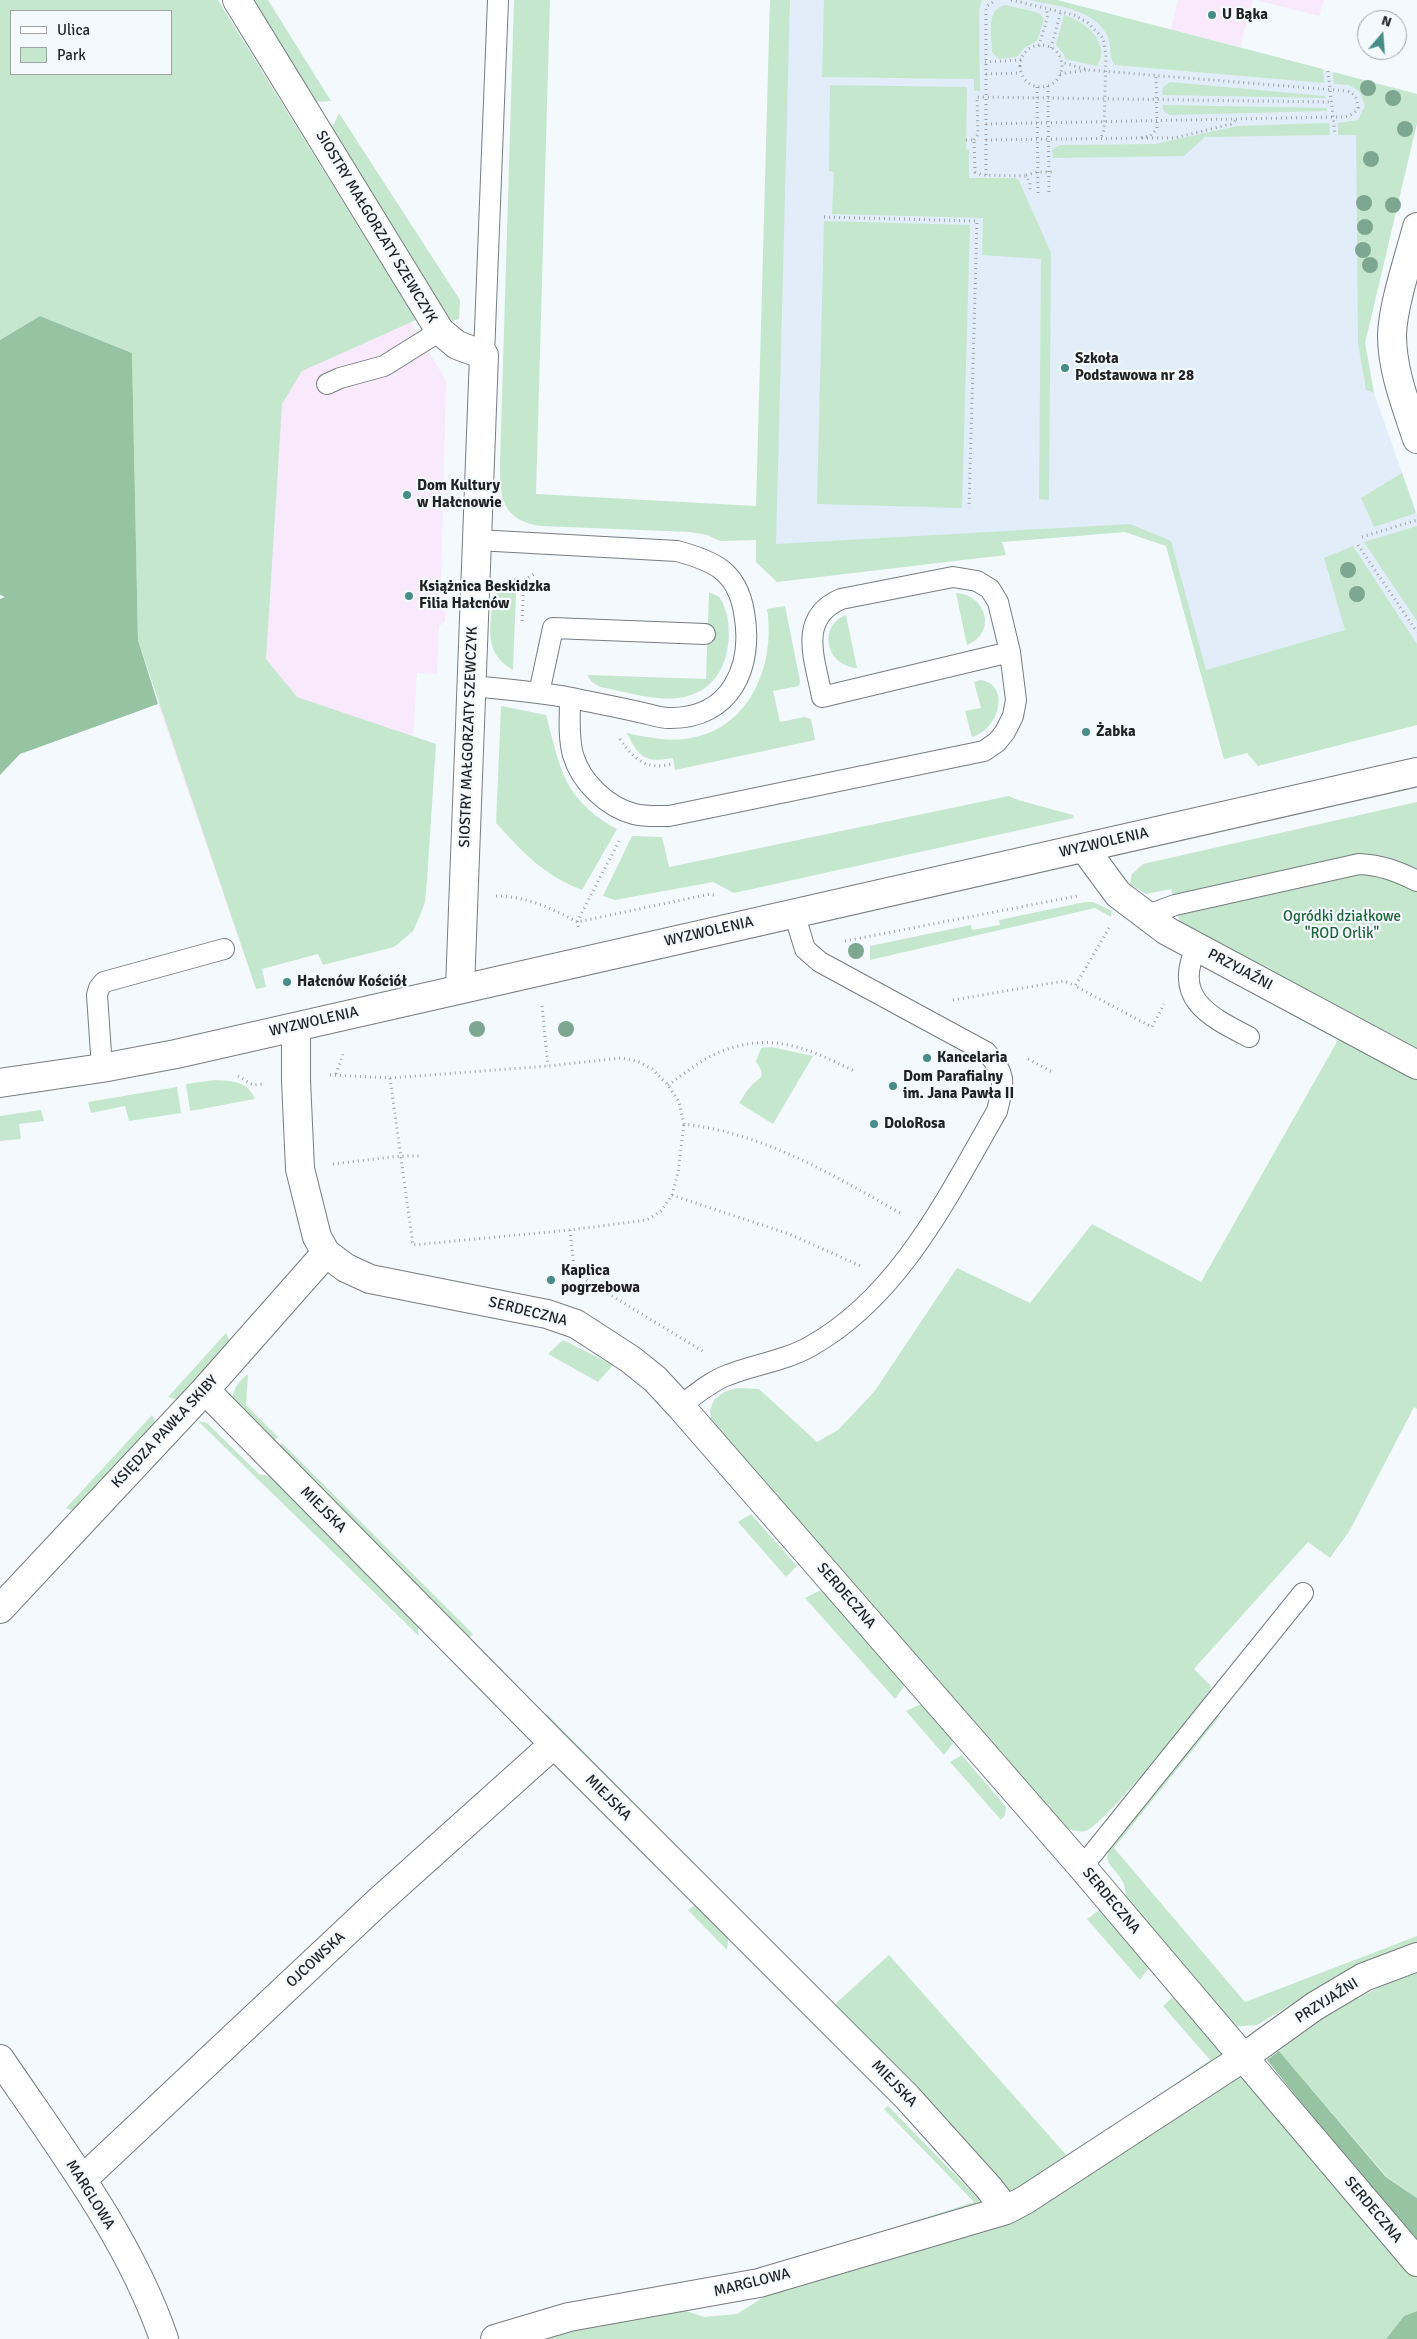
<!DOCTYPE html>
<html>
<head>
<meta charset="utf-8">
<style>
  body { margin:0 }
  #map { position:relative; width:1417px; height:2339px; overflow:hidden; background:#f4f9fe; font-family:Signika,sans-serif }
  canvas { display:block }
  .legend { position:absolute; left:10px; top:10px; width:162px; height:65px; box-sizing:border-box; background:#f4f9fe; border:1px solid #9fa3a6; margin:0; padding:6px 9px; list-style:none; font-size:15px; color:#1f2123 }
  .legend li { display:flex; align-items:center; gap:10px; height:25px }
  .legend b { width:25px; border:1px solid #9fa3a6 }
  .north { position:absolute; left:1357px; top:10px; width:50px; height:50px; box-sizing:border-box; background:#f4f9fe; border:1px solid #9fa3a6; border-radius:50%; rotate:18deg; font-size:14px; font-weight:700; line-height:20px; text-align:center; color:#1f2123 }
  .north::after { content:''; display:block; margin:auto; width:18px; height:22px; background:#468d87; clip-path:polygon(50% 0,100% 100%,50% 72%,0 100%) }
</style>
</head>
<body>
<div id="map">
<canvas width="1417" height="2339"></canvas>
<ul class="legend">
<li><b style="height:6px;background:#fff"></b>Ulica</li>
<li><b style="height:14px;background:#c5e7cd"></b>Park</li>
</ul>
<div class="north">N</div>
</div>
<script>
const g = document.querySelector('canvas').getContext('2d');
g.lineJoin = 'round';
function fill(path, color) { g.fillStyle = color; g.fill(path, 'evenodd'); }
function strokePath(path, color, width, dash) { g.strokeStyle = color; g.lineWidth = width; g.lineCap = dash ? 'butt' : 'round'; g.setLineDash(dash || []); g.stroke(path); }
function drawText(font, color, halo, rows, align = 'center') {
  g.font = font + ' Signika,sans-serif'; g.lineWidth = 4.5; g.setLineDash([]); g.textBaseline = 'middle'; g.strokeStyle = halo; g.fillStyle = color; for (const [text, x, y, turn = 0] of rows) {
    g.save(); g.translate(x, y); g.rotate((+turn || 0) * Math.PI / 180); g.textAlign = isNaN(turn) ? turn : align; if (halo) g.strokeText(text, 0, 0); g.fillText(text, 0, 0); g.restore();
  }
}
fill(new Path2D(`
  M1178,0H1253L1240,47L1171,30Z
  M1256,0H1324L1319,16Z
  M253,65L446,380L441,582L446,586L445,622L439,626L437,674L417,673L405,872L238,937L158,704Z`), '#f8e9fc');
fill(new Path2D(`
  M770,0H1057L1417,94V123L1365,343L1374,393L1417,515V701L1224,759L1166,546L1125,532L756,562Z`), '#e1eef9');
fill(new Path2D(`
  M0,0H218L416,320L302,371L282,404L266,659L297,697L436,744L427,880L425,902L419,918L413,931L394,947L323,965L318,954L262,969L266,987L256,989L138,640L132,353L40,316L0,340ZM11,11H171V74H11Z
  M253,0H268L331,101L315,102Z
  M514,0H550L536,494L756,506L770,0H790L776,544L1130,524L1171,541L1206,670L1345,630L1324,558L1353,546L1417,644V725L1258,766L1247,753L1224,759L1166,546L1125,532L1002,542L1006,555L777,582L756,562V540L720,541L707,535L690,532L541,526C501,520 500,497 500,463Z
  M824,0H982L979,10L980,91H974V79L822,77Z
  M1030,0H1057L1323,69L1324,83L1115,65C1108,57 1112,44 1107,35C1094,9 1056,6 1030,0Z
  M1006,5L1039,13L1044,19L1037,41L1024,48L1017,57L999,59L992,52C992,36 985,8 1006,5Z
  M1064,15C1084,21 1112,42 1097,66L1065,59L1064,54L1056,45Z
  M1333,72L1417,94V123L1365,343L1374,393L1366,390L1358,343L1356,135H1338V123L1358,120L1365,106L1360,92L1349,85L1334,84Z
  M1170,82L1325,96L1326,98L1162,95L1163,87Z
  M830,85L967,87L966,149L969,150V178H1016L1019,181L1051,253L1049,500L1039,499L1041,259L982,255L983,218L832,214L834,172L829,171Z
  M1162,105L1327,108V111L1170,115L1164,112Z
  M339,113L460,300L459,319L452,321C408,260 369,194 332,128Z
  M1329,123L1330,135L1205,137L1184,156L1053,158L1052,149L1061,145L1155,144L1237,126Z
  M824,221L970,225L962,508L817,504Z
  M1402,473L1416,513L1374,527L1361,498Z
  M1417,526V621L1364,542Z
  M496,591L516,592L513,670C482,652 491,627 493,596Z
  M709,592C712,594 717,595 719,597C723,601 725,610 727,615C733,645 725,684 691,695C663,705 629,692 600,687L592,682L587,675L706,679Z
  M956,593C987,595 997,633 967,645Z
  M785,606L800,681L799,686L773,691L780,722L805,717L811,719L815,740L675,770L673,758C646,763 639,758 627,733C646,737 665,741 684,739C749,732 776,666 767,609Z
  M846,615L857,668C826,666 817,626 846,615Z
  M980,680C1005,683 1002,712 988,727C983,732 978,735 972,737L965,711L981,708L974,682Z
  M501,706L546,715C561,770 563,799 617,829L582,890C543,875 524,853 496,823Z
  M1009,796L1018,800L1073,815L1074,818L734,893L713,882L615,900L603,896L632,836L662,837L669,867Z
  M1417,802V1050L1180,923L1171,889L1146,894L1130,884L1132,874L1143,864Z
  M1085,902H1093L1112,911L1111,917L1095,908L870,960V946L971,925L972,930L1000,925L999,920Z
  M1214,969L1417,1079V1409L1414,1407L1350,1530L1330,1558L1308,1542L1194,1669L1211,1686L1208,1696C1191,1716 1102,1828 1085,1831C1076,1833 1067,1828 1059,1826L716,1431L711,1419L710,1410L714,1400L724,1392L737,1388L759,1389L817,1442L838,1430L874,1392L957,1268L1030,1303L1092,1224L1201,1282L1338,1040L1211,971Z
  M771,1047L813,1056L773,1124L739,1103C743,1098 746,1091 750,1087C760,1076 767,1079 756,1061L761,1048Z
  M215,1080C232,1081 248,1081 255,1099L190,1111L186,1084Z
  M177,1087L181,1113L129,1121L125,1106L91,1113L88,1102Z
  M41,1110L44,1121L19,1124L21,1139L0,1141V1116Z
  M226,1333L230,1342L178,1400L168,1397Z
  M563,1340L613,1365L598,1382L548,1354Z
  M248,1374L246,1405L278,1437L270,1446C263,1438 237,1412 234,1404C230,1391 239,1381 248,1374Z
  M152,1415L156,1425L76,1512L66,1508Z
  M198,1421L207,1423L259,1474L276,1478L417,1622L419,1636Z
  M282,1443L473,1634L466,1641L275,1450Z
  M751,1514L797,1566L786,1577L738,1522Z
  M821,1590L905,1685L895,1699L805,1598Z
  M921,1704L954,1742L944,1755L906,1711Z
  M547,1714L833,2006L889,1955L1068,2157L1210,2060L1163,2006L1176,1994L1221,2049V2057L1012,2194L1005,2192L546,1722Z
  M1216,1716H1220L1114,1848L1245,2002L1417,1936V1944L1376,1959L1332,1980L1257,2025L1232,2027L1128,1906C1126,1899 1126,1889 1123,1882C1115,1866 1102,1866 1110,1846Z
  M962,1755L1006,1807L1005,1815L1001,1820L950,1762Z
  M699,1902L729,1932L727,1950L688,1910Z
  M1101,1909L1150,1966L1140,1980L1087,1919Z
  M1417,1973V2198L1387,2177L1279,2051L1330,2013L1387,1983Z
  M1234,2076L1249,2079L1417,2275V2311L1404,2316L1386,2339H525L677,2308L704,2317L737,2314L789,2281L995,2224Z
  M888,2106L979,2199L980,2204L734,2281L727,2274L771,2267L974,2202L884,2109Z`), '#c5e7cd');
fill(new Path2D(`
  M40,316L132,353L138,640L158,704L20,754L0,775V599L5,597L0,595V340Z
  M1279,2051L1386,2177L1417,2198V2243L1389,2212L1267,2060Z
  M1417,2311V2339H1386L1404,2316Z`), '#96c4a2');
const service = new Path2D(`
  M484,355L498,0
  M327,384L340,378L384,366L440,331
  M471,686C505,689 539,692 572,698C595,703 617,707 639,712C649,714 660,718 669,718C731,719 754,667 744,612C737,571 714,561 677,551L477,540
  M539,693L553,628L705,634
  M570,698C570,716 568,737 573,755C581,782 607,807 634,814C646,817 657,816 669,816L984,751L997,742L1005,732L1013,716L1016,700L1010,652L998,602L990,589L977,581L953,577L841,599C797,618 815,659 822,697L1010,652
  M1145,916L1175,905L1359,864C1381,865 1397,871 1417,881
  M1197,946C1172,998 1208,1016 1249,1037
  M102,1068L97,995L99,988L104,982L224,949
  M680,1406C695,1395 711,1381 728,1375C755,1364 785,1361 811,1346C900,1296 948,1196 997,1111C1004,1083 1007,1073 986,1052L820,962L805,949L794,913
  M1082,1867L1303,1593`);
const minor = new Path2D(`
  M237,0L440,331L457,345L484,355L460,988
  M1417,227C1409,258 1393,304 1392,335C1392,371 1406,405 1417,439
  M1084,848L1118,894L1167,931L1417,1065
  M296,1027V1080L300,1169L317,1237L326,1253L346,1268L370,1279L547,1314L576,1324L630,1359L655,1379L680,1406L1082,1867L1417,2262
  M205,1390L554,1744L907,2097L989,2188L1006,2210
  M0,1609L205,1390L326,1253
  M0,2059C60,2148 129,2237 164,2339
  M82,2180L379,1901L554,1744
  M495,2339L569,2317L759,2283L1006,2210L1025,2200L1244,2057L1315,2006L1364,1977L1417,1957`);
const tertiary = new Path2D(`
  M0,1083L102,1068L176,1054L1417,772`);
strokePath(service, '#777d82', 22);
strokePath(minor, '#777d82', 30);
strokePath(tertiary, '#777d82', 30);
strokePath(new Path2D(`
  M1011,0L1074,15L1088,23L1103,38L1106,55L1104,130L1101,138
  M1020 66a21 21 0 1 1 42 0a21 21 0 1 1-42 0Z
  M1039,46L1048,15L1046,9
  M1051,48L1061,11
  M985,62L1021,60
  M1328,71L1335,135
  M986,74L1021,73
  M1060,74L1086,70
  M1048,86L1049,193
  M1037,87L1038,193
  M986,124L1333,117C1343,117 1351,118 1358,108C1357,99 1356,94 1347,91L1089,70L1061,62
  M1142,138H1175L1231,124L1237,119
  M966,140H974L975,172L982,175L1026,176L1030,183V193
  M974,140L978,134L977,97L1331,102
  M986,140L1139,138L1150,136L1157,129L1156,74
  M986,175V10L987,6L996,0
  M1026,175L1037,172H1053
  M824,217L977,221L969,508
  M1362,537L1417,520
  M1358,545L1417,632
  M509,580H524L522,622
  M524,580L534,574
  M620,739C633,758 646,771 671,764
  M619,841L577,922L710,894L714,895
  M496,896C526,896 551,908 577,922L579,929
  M1109,928L1075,986L1152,1027L1164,1004
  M845,941L1077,896
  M953,1000L1064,981L1075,986
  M542,1006L548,1066
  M1028,1059L1052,1072
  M336,1074L344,1051
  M330,1075L390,1078L548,1066L621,1058L637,1061L652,1069L668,1085L679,1102L684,1124C766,1134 831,1174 902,1214
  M238,1076L253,1085L264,1084
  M390,1078L413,1245L570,1230L647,1220L661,1211L672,1195L678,1172L684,1124
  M668,1085C681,1076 695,1065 709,1057C765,1029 805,1046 856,1072
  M333,1164L401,1156H421
  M672,1195L789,1234L861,1266
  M570,1230L574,1266L586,1280L704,1352`), '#9ea2a5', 3, [1, 4]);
strokePath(service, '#fff', 20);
strokePath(minor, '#fff', 28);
strokePath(tertiary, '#fff', 28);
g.fillStyle = '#7ea792';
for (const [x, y] of [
  [1368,88],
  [1393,98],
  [1405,129],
  [1371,159],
  [1364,203],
  [1393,205],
  [1365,227],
  [1363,250],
  [1370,265],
  [1348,570],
  [1357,594],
  [856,951],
  [477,1029],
  [566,1029]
]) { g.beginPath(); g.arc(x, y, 8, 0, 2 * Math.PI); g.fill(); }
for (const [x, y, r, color] of [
  [1212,15,5,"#468d87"],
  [1065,368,5,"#468d87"],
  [407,495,5,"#468d87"],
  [409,596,5,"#468d87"],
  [1086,732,5,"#468d87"],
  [287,982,5,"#468d87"],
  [927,1058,5,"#468d87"],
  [893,1086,5,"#468d87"],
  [874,1124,5,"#468d87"],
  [551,1280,5,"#468d87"]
]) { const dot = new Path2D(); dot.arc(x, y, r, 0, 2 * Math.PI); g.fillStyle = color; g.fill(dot); strokePath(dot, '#f4f9fe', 2); }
drawText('bold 15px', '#1f2123', '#f4f9fe', [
  ["U Bąka",1222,15],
  ["Szkoła",1075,359],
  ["Podstawowa nr 28",1075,376],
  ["Dom Kultury",417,486],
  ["w Hałcnowie",417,503],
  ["Książnica Beskidzka",419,587],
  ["Filia Hałcnów",419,604],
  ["Żabka",1096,732],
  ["Hałcnów Kościół",297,982],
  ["Kancelaria",937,1058],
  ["Dom Parafialny",903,1077],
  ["im. Jana Pawła II",903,1094],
  ["DoloRosa",884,1124],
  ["Kaplica",561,1271],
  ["pogrzebowa",561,1288]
], 'left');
drawText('15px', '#1f2123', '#f4f9fe', [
  ["SIOSTRY MAŁGORZATY SZEWCZYK",376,227,59],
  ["SIOSTRY MAŁGORZATY SZEWCZYK",469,737,-88],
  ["WYZWOLENIA",1104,843,-13],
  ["WYZWOLENIA",709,932,-13],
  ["PRZYJAŹNI",1240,970,28],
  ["WYZWOLENIA",314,1022,-13],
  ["SERDECZNA",528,1312,14],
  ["KSIĘDZA PAWŁA SKIBY",165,1432,-47],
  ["MIEJSKA",323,1510,45],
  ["SERDECZNA",846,1596,49],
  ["MIEJSKA",608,1798,45],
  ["SERDECZNA",1111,1901,50],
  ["OJCOWSKA",316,1960,-43],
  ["PRZYJAŹNI",1327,2001,-32],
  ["MIEJSKA",894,2084,46],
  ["MARGLOWA",90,2195,58],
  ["SERDECZNA",1373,2210,50],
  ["MARGLOWA",752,2283,-14]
]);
drawText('15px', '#1e6439', '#f4f9fe', [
  ["Ogródki działkowe",1342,917],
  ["\"ROD Orlik\"",1342,934]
]);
</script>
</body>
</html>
